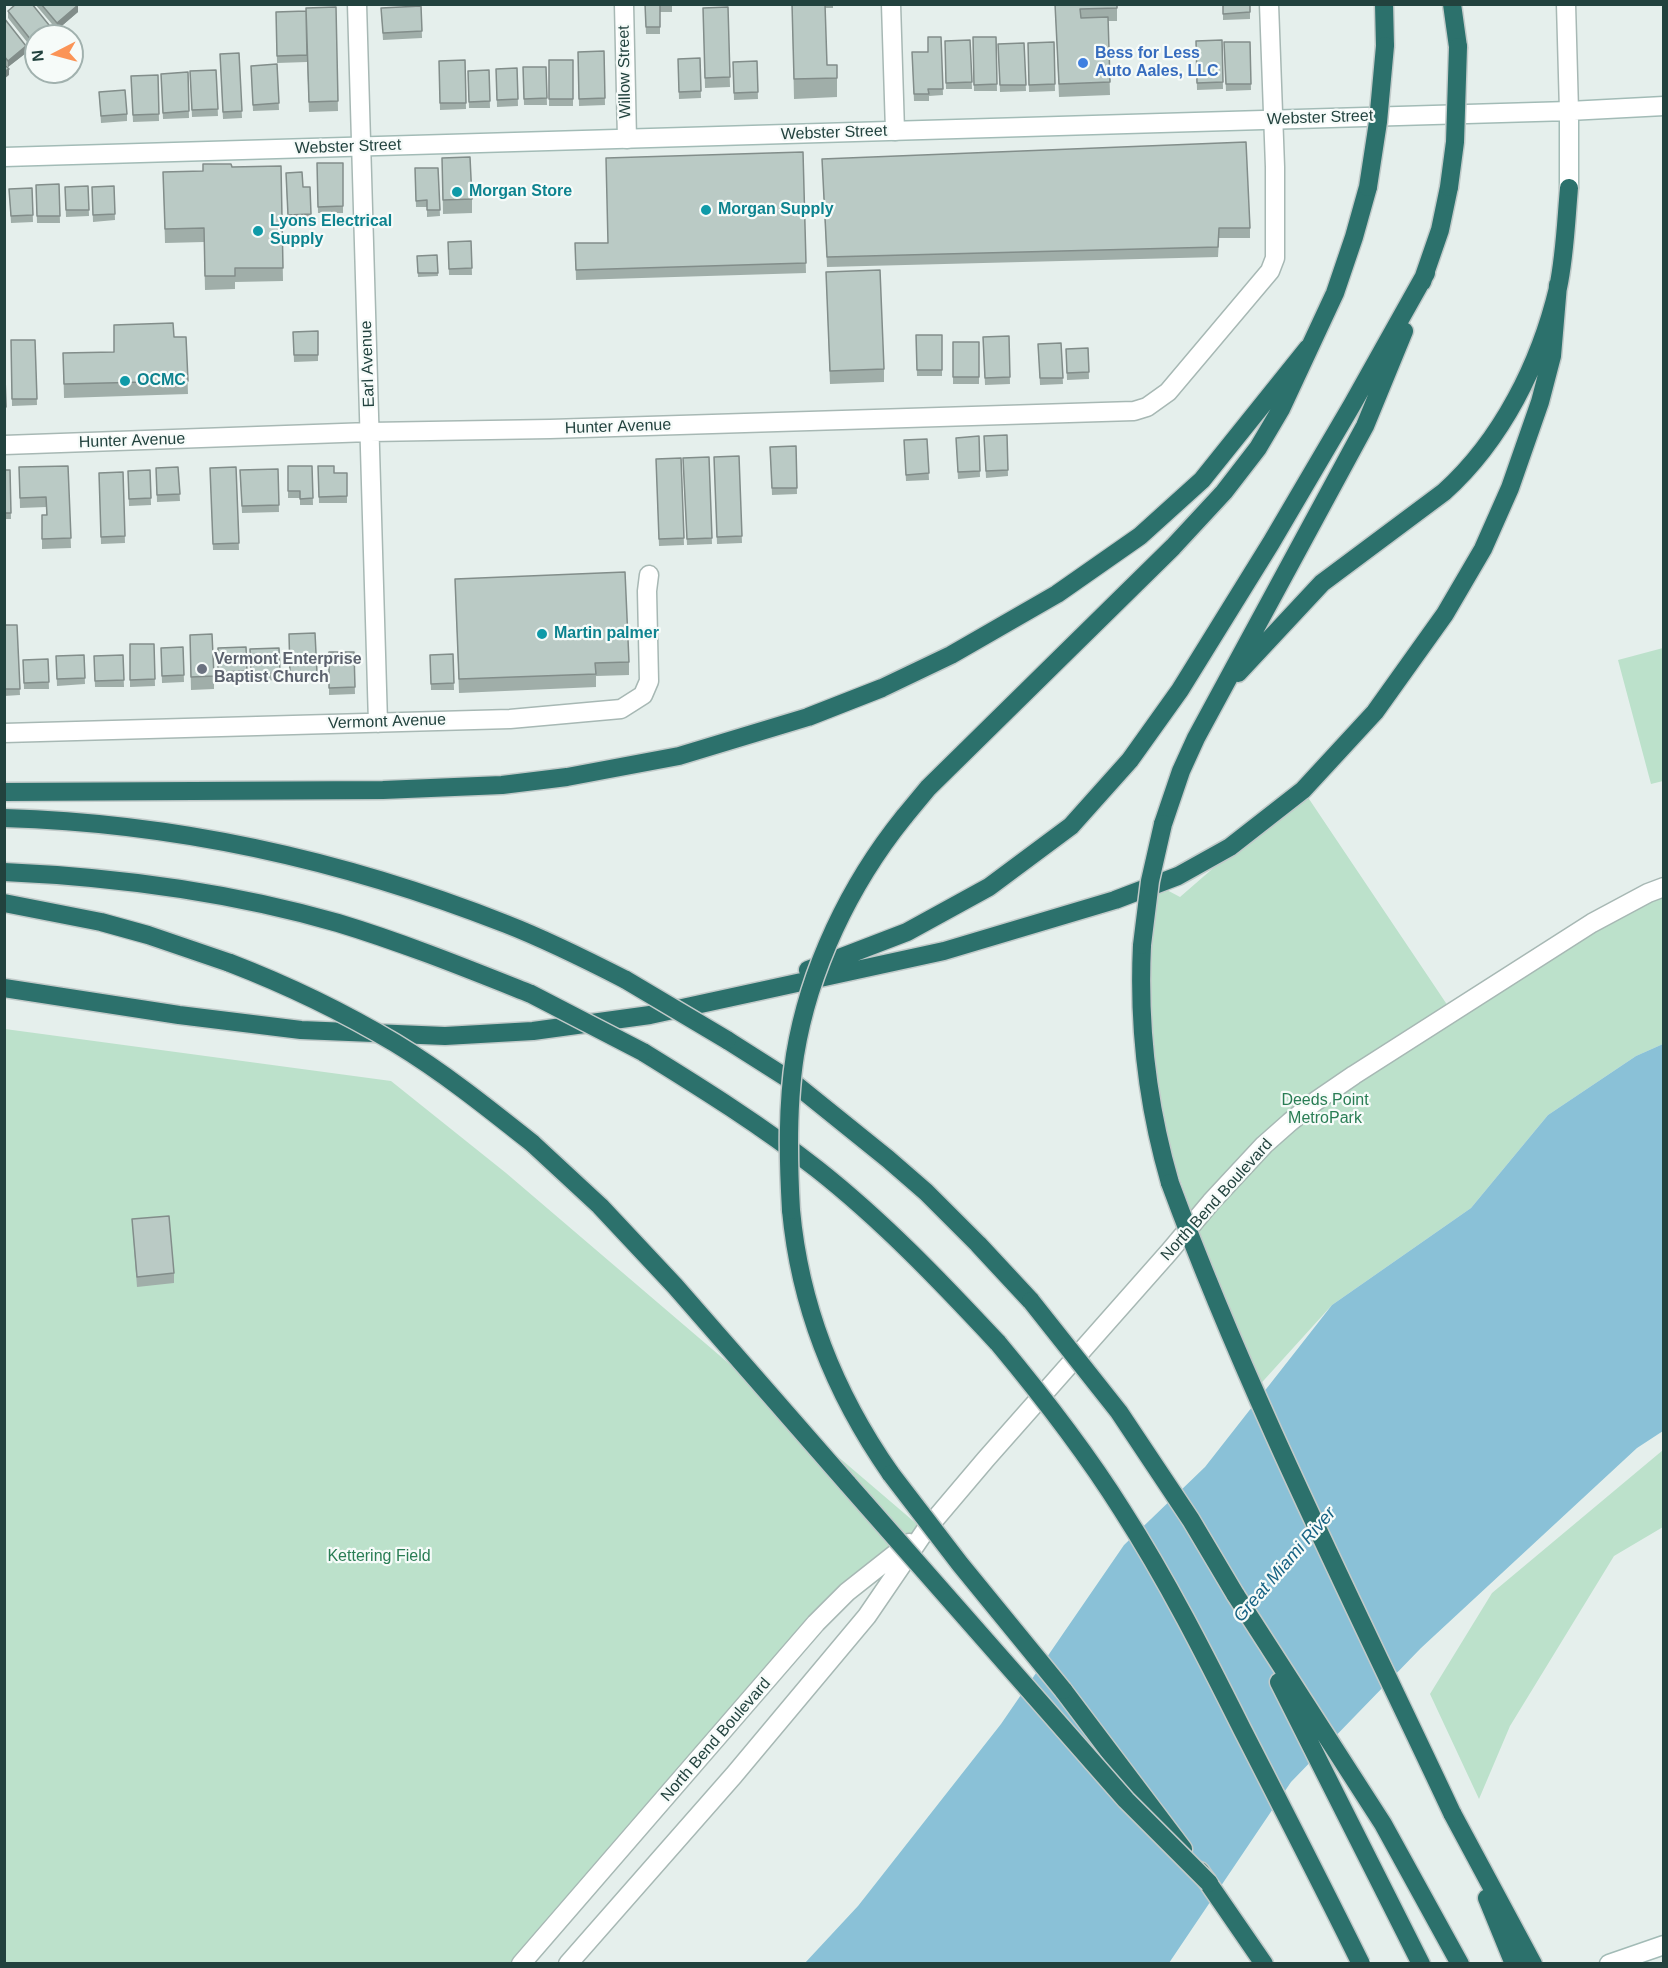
<!DOCTYPE html>
<html>
<head>
<meta charset="utf-8">
<style>
  body { margin:0 }
  #map { position:relative; width:1668px; height:1968px; overflow:hidden; background:#e5efec; font-family:Arial,sans-serif }
  canvas { display:block }
  .frame { position:absolute; inset:0; border:6px solid #22423e; pointer-events:none }
  .north { position:absolute; left:24px; top:24px; width:60px; height:60px; box-sizing:border-box; background:#f6fbf9; border:2px solid #a1b1ae; border-radius:50%; rotate:264deg; font-size:16px; font-weight:700; line-height:24px; text-align:center; color:#22423e }
  .north::after { content:''; display:block; margin:auto; width:21px; height:27px; background:#fb9457; clip-path:polygon(50% 0,100% 100%,50% 72%,0 100%) }
</style>
</head>
<body>
<div id="map">
<canvas width="1668" height="1968"></canvas>
<div class="frame"></div>
<div class="north">N</div>
</div>
<script>
const g = document.querySelector('canvas').getContext('2d');
g.lineJoin = 'round';
function fill(path, color) { g.fillStyle = color; g.fill(path, 'evenodd'); }
function strokePath(path, color, width, dash) { g.strokeStyle = color; g.lineWidth = width; g.lineCap = dash ? 'butt' : 'round'; g.setLineDash(dash || []); g.stroke(path); }
function drawText(font, color, halo, rows, align = 'center') {
  g.font = font + ' Arial,sans-serif'; g.lineWidth = 4.5; g.setLineDash([]); g.textBaseline = 'middle'; g.strokeStyle = halo; g.fillStyle = color; for (const [text, x, y, turn = 0] of rows) {
    g.save(); g.translate(x, y); g.rotate((+turn || 0) * Math.PI / 180); g.textAlign = isNaN(turn) ? turn : align; if (halo) g.strokeText(text, 0, 0); g.fillText(text, 0, 0); g.restore();
  }
}
fill(new Path2D(`
  M1663,648V781L1651,784L1618,660Z
  M1303,790L1452,1012L1663,887V1044L1636,1056L1548,1115L1471,1208L1332,1305L1255,1390L1149,1093L1150,881L1180,897Z
  M5,1029L391,1081L506,1173L925,1531L847,1592L521,1963H5Z
  M1663,1450V1527L1614,1556L1510,1726L1479,1799L1430,1694L1492,1593Z`), '#bce1cb');
fill(new Path2D(`
  M1663,1044V1431L1637,1448L1421,1648L1291,1782L1169,1963L804,1964L858,1906L1001,1724L1124,1545L1205,1467L1332,1305L1471,1208L1548,1115L1636,1056Z`), '#8ac1d7');
const street = new Path2D(`
  M357,4L378,723
  M624,4L627,139
  M891,4L895,131
  M1566,4L1569,111
  M4,445L370,432L550,429L1134,411L1147,407L1168,392L1270,271L1275,258V167L1269,4
  M4,733L510,719L621,709L643,695L649,681L647,591L649,575
  M521,1964L816,1623L847,1592L909,1543
  M568,1964L734,1775L867,1616L925,1531L986,1459L1169,1252L1211,1202L1264,1145L1290,1122L1316,1101L1354,1075L1592,923L1648,893L1664,887`);
const secondary = new Path2D(`
  M1569,111V188
  M4,157L1569,111L1664,106
  M1609,1964L1664,1945`);
const highway = new Path2D(`
  M1384,4L1385,46
  M1452,4L1458,47
  M1422,282L1440,230L1449,187
  M1238,673L1322,583L1444,492C1502,440 1540,363 1558,288C1565,255 1566,221 1569,188
  M4,792L383,790L502,785L567,777L679,756L808,717L882,688L951,655L1057,594L1140,536L1202,480L1308,348
  M904,817L928,788L1173,547L1224,492L1258,448L1281,409L1335,293L1354,237L1368,187
  M4,818C177,823 346,861 506,924C547,940 587,960 626,980
  M1163,824L1181,771L1196,738L1365,426L1404,331
  M4,872C117,877 230,892 338,923C404,943 468,969 531,994
  M4,903L101,922L148,935L230,963
  M1142,945C1138,1027 1147,1104 1170,1183
  M808,970L907,932L989,887L1071,826L1130,760L1180,690L1271,543L1352,405L1426,273
  M4,988L179,1015L301,1030L445,1036L533,1031L650,1015L944,951L1115,900L1178,876L1230,847L1303,790L1375,712L1445,614L1483,549L1510,488L1540,402L1552,356L1558,285
  M727,1040L790,1080L888,1159L926,1192L978,1244L1031,1301
  M643,1052C703,1089 762,1126 817,1169C883,1221 941,1282 998,1343
  M532,1143L600,1206L675,1286L848,1484
  M791,1210C800,1308 835,1394 891,1474
  M1235,1594L1383,1824L1460,1964
  M1279,1682L1421,1964
  M1063,1690L1183,1849
  M1452,1813L1533,1964
  M1200,1871L1264,1964
  M1487,1898L1514,1964`);
strokePath(street, '#a7b8b4', 21);
strokePath(secondary, '#a2bbb6', 21);
strokePath(highway, '#c1cac9', 21);
strokePath(street, '#fff', 18);
strokePath(secondary, '#fff', 18);
strokePath(highway, '#2c716c', 18);
const highwayBridge = new Path2D(`
  M1368,187L1378,122L1385,46
  M1449,187L1455,142L1458,47
  M1142,945L1150,881L1163,824
  M230,963C287,985 343,1012 395,1043C443,1072 488,1108 532,1143
  M626,980L727,1040
  M531,994L643,1052
  M1170,1183C1249,1397 1355,1606 1452,1813
  M791,1210C788,1158 787,1106 795,1055C809,969 850,884 904,817
  M1031,1301L1119,1412L1191,1520L1235,1594
  M998,1343C1043,1397 1085,1451 1122,1510C1167,1580 1205,1655 1242,1729C1282,1807 1322,1885 1361,1964
  M891,1474L960,1564L1063,1690
  M848,1484L1126,1800L1209,1883`);
strokePath(highwayBridge, '#c1cac9', 21, []);
strokePath(highwayBridge, '#2c716c', 18);
fill(new Path2D(`
  M35,4H77L78,12L57,30Z
  M645,4H672V12H660V34H646Z
  M792,4H833V8H825L827,65H837V97L794,99Z
  M1055,4H1117V21H1108L1110,95L1059,97Z
  M1223,4H1250V19L1223,20Z
  M421,6L422,38L383,40L381,8Z
  M336,7L338,111L309,112L307,59V62L277,63L276,12L306,11Z
  M728,7L730,87L705,88L703,8Z
  M8,11L49,32L44,36H36V42L31,47L8,18Z
  M4,18L26,53L8,67L4,63Z
  M941,37L943,95L929,96V101H914L912,52H928Z
  M973,37H996L997,91H974Z
  M970,40L972,89H946L945,41Z
  M1222,40L1223,89L1197,90L1196,41Z
  M1054,42L1055,91L1029,92L1028,43Z
  M1224,42H1250L1251,90L1226,91Z
  M1024,43L1026,91L1000,92L998,44Z
  M604,51L605,105L579,106L578,52Z
  M239,53L242,118L223,119L220,54Z
  M700,58L701,98L679,99L678,59Z
  M465,60L466,109L440,110L439,61Z
  M549,60H573V106H549Z
  M757,61L758,99L734,100L733,62Z
  M277,64L279,110L253,111L251,66Z
  M523,67H546L547,105H524Z
  M517,68L518,106L497,107L496,69Z
  M216,70L218,116L192,117L190,71Z
  M489,70L490,108H469L468,71Z
  M188,72L189,118L163,119L161,74Z
  M158,75L159,121L133,122L131,76Z
  M99,92L127,114V121L101,123Z
  M803,152L806,273L576,280L575,243H608Z
  M442,158L472,199V213L443,214Z
  M822,159L1250,228V238H1219L1218,257L827,267Z
  M317,163H343V213H318Z
  M281,166L283,281L235,282V289L205,290L204,242L165,243L163,172L203,171L232,167Z
  M415,168H438L440,216L427,217V207H416Z
  M286,180L303,187H310L311,221L288,222Z
  M59,184L60,223H37L36,185Z
  M88,186L89,216L66,217L65,187Z
  M114,186L115,220L93,222L92,187Z
  M32,188L33,222L11,223L9,189Z
  M471,241L472,275H449L448,242Z
  M437,255L438,276L418,277L417,256Z
  M826,272L884,369V382L830,384Z
  M318,331V361L294,362L293,332Z
  M916,335H942V376H917Z
  M1009,336L1010,384L985,385L983,337Z
  M174,337H186L188,394L64,398L63,353L114,352Z
  M11,340H35L37,405L12,406Z
  M953,342H979V384H953Z
  M1061,343L1063,384L1040,385L1038,344Z
  M1088,348L1089,379L1067,380L1066,349Z
  M1007,435L1008,476L986,478L984,436Z
  M979,436L980,477L958,479L956,438Z
  M927,439L929,480L906,481L904,440Z
  M796,446L797,494L772,495L770,447Z
  M739,456L742,543L717,544L714,457Z
  M709,457L712,544L687,545L683,458Z
  M681,458L684,545L659,546L656,459Z
  M68,466L71,548L42,549V515H46V507L20,508L19,467Z
  M288,466H312L313,505H300V498H288Z
  M318,466L334,473H347V503H319Z
  M178,467L180,501L157,502L156,468Z
  M236,467L239,550H213L210,468Z
  M278,469L279,512L242,513L240,470Z
  M4,470H10L11,519H4Z
  M150,470L151,505L129,506L128,471Z
  M123,472L125,543L101,544L99,473Z
  M455,579L629,662V675L596,676V687L459,693Z
  M4,625H17L20,695L4,696Z
  M315,633L317,680L290,681L289,634Z
  M130,644H154L155,686L130,687Z
  M183,647L184,682L162,683L161,648Z
  M246,647L247,678L218,679V648Z
  M190,648L214,676V689L191,690Z
  M279,648L280,680L251,681L250,649Z
  M329,652H354L355,694L329,695Z
  M453,654L454,690H431L430,655Z
  M84,655L85,684L57,686L56,656Z
  M123,655L124,687H95L94,656Z
  M48,659L49,689H24L23,660Z
  M132,1219L174,1273V1283L137,1287Z`), '#a0aea9');
fill(new Path2D(`
  M78,5V12L57,30V23Z
  M49,25V32L44,36H36V42L31,47V40Z
  M26,46V53L8,67V61Z
  M9,69V75L4,79V72Z`), '#828d8a');
const building = new Path2D(`
  M16,4H32L49,25L31,40L8,11Z
  M41,4H77L78,5L57,23Z
  M645,4H672L660,5V27H646Z
  M792,4H825L827,65H837V78L794,79Z
  M1055,4H1117V8L1080,9L1081,18L1108,17L1110,82L1059,84Z
  M1223,4H1250V12L1223,14Z
  M421,6L422,31L383,33L381,8Z
  M336,7L338,101L309,102L306,8Z
  M728,7L730,77L705,78L703,8Z
  M306,11L307,55L277,56L276,12Z
  M4,18L26,46L8,61L4,56Z
  M928,37H941L943,89H928L929,94H914L912,52H928Z
  M973,37H996L997,84L974,85Z
  M970,40L972,82L946,83L945,41Z
  M1222,40L1223,82L1197,83L1196,41Z
  M1054,42L1055,84L1029,85L1028,43Z
  M1224,42H1250L1251,84H1226Z
  M1024,43L1026,85H1000L998,44Z
  M604,51L605,98L579,99L578,52Z
  M239,53L242,111L223,112L220,54Z
  M700,58L701,91L679,92L678,59Z
  M465,60L466,103H440L439,61Z
  M549,60H573V99H549Z
  M757,61L758,92L734,93L733,62Z
  M4,64L9,69L4,72Z
  M277,64L279,103L253,105L251,66Z
  M523,67H546L547,98L524,99Z
  M517,68L518,99L497,100L496,69Z
  M216,70L218,109L192,110L190,71Z
  M489,70L490,101L469,102L468,71Z
  M188,72L189,111L163,113L161,74Z
  M158,75L159,114L133,115L131,76Z
  M125,90L127,114L101,116L99,92Z
  M1246,142L1250,228H1219L1218,247L827,257L822,159Z
  M803,152L806,263L576,270L575,243H608L606,158Z
  M470,157L472,199L443,200L442,158Z
  M317,163H343V206L318,207Z
  M203,164H231L232,167L281,166L283,268H235V276H205L204,228L165,229L163,172L203,171Z
  M415,168H438L440,210H427V200L416,201Z
  M302,172L303,187H310L311,214L288,215L286,173Z
  M59,184L60,216H37L36,185Z
  M88,186L89,210H66L65,187Z
  M114,186L115,214L93,215L92,187Z
  M32,188L33,215L11,216L9,189Z
  M471,241L472,268L449,269L448,242Z
  M437,255L438,273H418L417,256Z
  M880,270L884,369L830,371L826,272Z
  M173,323L174,337H186L188,381L64,384L63,353L114,352V325Z
  M318,331V355H294L293,332Z
  M916,335H942V370H917Z
  M1009,336L1010,377L985,378L983,337Z
  M11,340H35L37,399H12Z
  M953,342H979V377H953Z
  M1061,343L1063,378H1040L1038,344Z
  M1088,348L1089,372L1067,373L1066,349Z
  M4,376H5L6,407H4Z
  M1007,435L1008,470L986,471L984,436Z
  M979,436L980,471L958,472L956,438Z
  M927,439L929,473L906,475L904,440Z
  M796,446L797,488H772L770,447Z
  M739,456L742,536L717,537L714,457Z
  M709,457L712,538L687,539L683,458Z
  M681,458L684,538L659,539L656,459Z
  M68,466L71,538L42,539V515H47L46,497L20,498L19,467Z
  M288,466H312L313,498L300,499V491H288Z
  M318,466H334V473H347V496L319,497Z
  M178,467L180,494L157,495L156,468Z
  M236,467L239,543L213,544L210,468Z
  M278,469L279,505L242,506L240,470Z
  M4,470H10L11,513H4Z
  M150,470L151,498L129,499L128,471Z
  M123,472L125,536L101,537L99,473Z
  M625,572L629,662L595,663L596,674L459,679L455,579Z
  M4,625H17L20,689H4Z
  M315,633L317,673L290,674L289,634Z
  M212,634L214,676L191,677L190,635Z
  M130,644H154L155,679L130,680Z
  M183,647L184,675L162,676L161,648Z
  M246,647L247,671L218,672V648Z
  M279,648L280,673L251,674L250,649Z
  M329,652H354L355,687L329,688Z
  M453,654L454,683L431,684L430,655Z
  M84,655L85,678L57,679L56,656Z
  M123,655L124,680L95,681L94,656Z
  M48,659L49,682L24,683L23,660Z
  M169,1216L174,1273L137,1277L132,1219Z`);
fill(building, '#bacac5');
strokePath(building, '#828d8a', 1.5);
for (const [x, y, r, color] of [
  [1083,63,6,"#3f7fe0"],
  [457,192,6,"#0f9aa8"],
  [706,210,6,"#0f9aa8"],
  [258,231,6,"#0f9aa8"],
  [125,381,6,"#0f9aa8"],
  [542,634,6,"#0f9aa8"],
  [202,669,6,"#6b7280"]
]) { const dot = new Path2D(); dot.arc(x, y, r, 0, 2 * Math.PI); g.fillStyle = color; g.fill(dot); strokePath(dot, '#f6fbf9', 2); }
drawText('bold 16px', '#366cbe', '#f6fbf9', [
  ["Bess for Less",1095,54],
  ["Auto Aales, LLC",1095,72]
], 'left');
drawText('16px', '#22423e', '#f6fbf9', [
  ["Willow Street",625,72,-91],
  ["Webster Street",1320,118,-2],
  ["Webster Street",834,133,-2],
  ["Webster Street",348,147,-2],
  ["Earl Avenue",368,364,-92],
  ["Hunter Avenue",618,427,-2],
  ["Hunter Avenue",132,441,-2],
  ["Vermont Avenue",387,722,-2],
  ["North Bend Boulevard",1217,1200,-48],
  ["North Bend Boulevard",716,1740,-49]
]);
drawText('bold 16px', '#0d838f', '#f6fbf9', [
  ["Morgan Store",469,192],
  ["Morgan Supply",718,210],
  ["Lyons Electrical",270,222],
  ["Supply",270,240],
  ["OCMC",137,381],
  ["Martin palmer",554,634]
], 'left');
drawText('bold 16px', '#5b616d', '#f6fbf9', [
  ["Vermont Enterprise",214,660],
  ["Baptist Church",214,678]
], 'left');
drawText('16px', '#297d54', '#f6fbf9', [
  ["Deeds Point",1325,1101],
  ["MetroPark",1325,1119],
  ["Kettering Field",379,1557]
]);
drawText('italic 18px', '#176384', '#f6fbf9', [
  ["Great Miami River",1285,1565,-49]
]);
</script>
</body>
</html>
